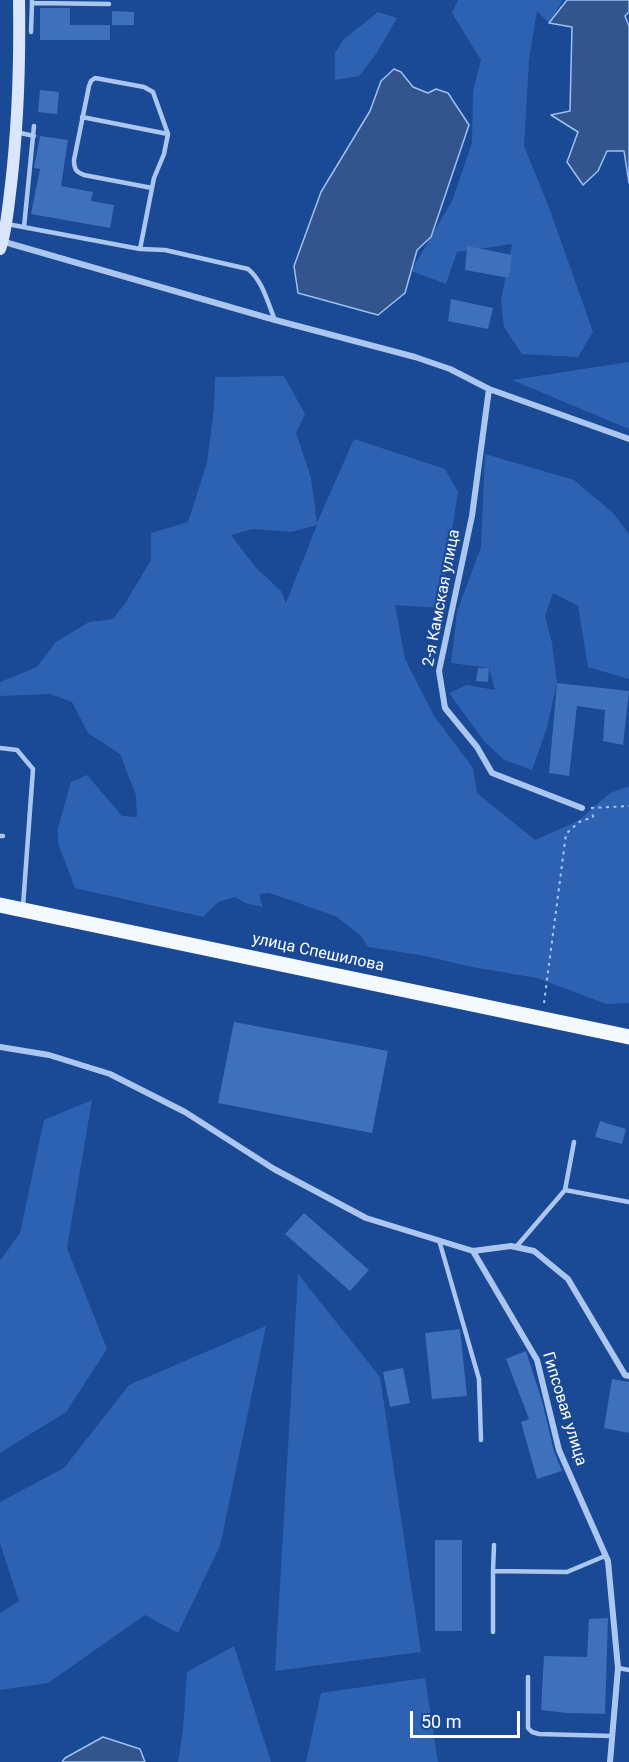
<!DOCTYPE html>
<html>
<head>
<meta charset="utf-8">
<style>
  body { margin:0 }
  #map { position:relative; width:629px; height:1762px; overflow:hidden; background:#1a4995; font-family:Roboto,sans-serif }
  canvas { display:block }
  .scale { position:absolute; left:410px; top:1711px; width:110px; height:27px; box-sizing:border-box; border:3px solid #fff; border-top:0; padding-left:8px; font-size:18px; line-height:21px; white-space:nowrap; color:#fff; -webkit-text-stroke:4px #1a4995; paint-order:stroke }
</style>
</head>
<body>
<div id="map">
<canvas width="629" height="1762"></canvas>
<div class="scale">50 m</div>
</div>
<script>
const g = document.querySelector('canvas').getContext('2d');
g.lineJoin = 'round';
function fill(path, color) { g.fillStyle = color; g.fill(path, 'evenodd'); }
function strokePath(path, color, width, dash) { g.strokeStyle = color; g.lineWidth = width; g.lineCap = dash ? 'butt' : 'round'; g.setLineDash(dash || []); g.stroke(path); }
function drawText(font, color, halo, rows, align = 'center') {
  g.font = font + ' Roboto,sans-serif'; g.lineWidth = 4.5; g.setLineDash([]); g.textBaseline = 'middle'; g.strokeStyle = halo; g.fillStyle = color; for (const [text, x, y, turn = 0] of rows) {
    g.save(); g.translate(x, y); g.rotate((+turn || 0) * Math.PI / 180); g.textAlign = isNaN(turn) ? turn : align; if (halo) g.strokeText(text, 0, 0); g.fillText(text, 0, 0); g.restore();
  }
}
fill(new Path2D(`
  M458,0H563L549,23L537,11L529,60L524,146L550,210L593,332L578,357L522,354L504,327L501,300L512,244L457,252L446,284L411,271L452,201L472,143L473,91L481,60L452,13Z
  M378,12L397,18L376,54L359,76L335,80V53L343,40Z
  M629,362V429L512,380Z
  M284,376L305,414L296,433L311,478L317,523L354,439L445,469L458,492L440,608L395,605L405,659L434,716L473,768L477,793L535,840L578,821L610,793L629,786V1003L606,1004L537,978L467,966L426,956L368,947L361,936L337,917L296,902L269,893L259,894L263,907L245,903L235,897L218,902L203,917L75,888L58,843V828L71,782L87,775L122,816L137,817L136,795L120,754L88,733L72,702L50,694L0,696V682L37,667L56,642L89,622L113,619L126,602L151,560V533L188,522L207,463L214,408L215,377ZM317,525L286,603L281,591L256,568L231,535L253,529L291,532Z
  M485,454L574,480L613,513L629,534V679L588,667L578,606L553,593L545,616L552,643L557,683L547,727L532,770L504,760L484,741L449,693L467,685L495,690L489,668L451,663L457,612L481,547Z
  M92,1100L67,1248L107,1349L66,1412L0,1453V1261L20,1233L44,1120Z
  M298,1274L380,1377L421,1652L275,1671Z
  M266,1326L220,1546L178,1633L145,1615L48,1683L0,1690V1613L19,1601L0,1543V1502L64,1468L129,1385Z
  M234,1646L271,1762H178L183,1729L187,1672Z
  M425,1678L438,1762H306L321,1693Z`), '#2d62b3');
const water = new Path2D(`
  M567,0H629V12L625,16L629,26V183L624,151H607L598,171L583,185L567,162L578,132L551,115L570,111L572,27L549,23Z
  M394,69L401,72L413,87L428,93L436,89L448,93L469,125L431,237L417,250L405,293L378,315L298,293L294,266L321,192L370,111L381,81Z
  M103,1737L140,1749L145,1762H62L65,1758Z`);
fill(water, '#32558d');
strokePath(water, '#9ec1f2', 1.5);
fill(new Path2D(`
  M40,8H70V25H110V40H40Z
  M112,11L134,12V25H112Z
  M40,90L59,92L57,114L38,112Z
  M40,136L68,140L61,186L93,192L91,201L114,205L110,228L31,214L40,169L34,168Z
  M467,246L512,255L509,278L465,270Z
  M451,299L493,308L488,329L448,321Z
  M478,668H489L488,682L476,681Z
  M557,683L629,691L623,745L603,741L605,710L577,706L569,776L549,773Z
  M234,1022L388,1051L372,1133L218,1103Z
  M600,1121L626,1129L622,1144L595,1137Z
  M304,1213L369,1270L350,1291L285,1234Z
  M460,1329L467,1396L432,1399L425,1333Z
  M526,1351L542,1401L554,1451L562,1471L537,1479L521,1422L529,1419L506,1359Z
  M403,1368L410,1403L390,1407L383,1372Z
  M612,1379L629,1382V1433L604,1428Z
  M435,1540H462V1631H435Z
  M608,1618L605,1714L567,1713L541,1710L544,1656L587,1657L589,1619Z`), '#3e70bb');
strokePath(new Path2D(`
  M591,808L629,806
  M544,1003L566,834L579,822L593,817L592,812`), '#abc7f0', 2, [3, 4.5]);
strokePath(new Path2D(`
  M32,0V3L109,4
  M31,32L32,3
  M82,117L168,134
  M16,132L34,136
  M7,224L140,249L165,250L248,269C263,281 268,304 275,320
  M24,227L34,126
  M140,249L154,178L164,154L168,134L153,92L144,87L95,78L91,81L89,86L74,160C74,169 76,172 84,175L152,188
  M0,748L17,750L33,769L23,906
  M0,836H3
  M565,1190L574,1142
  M439,1240L479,1379L481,1440
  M516,1247L565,1190L629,1202
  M493,1571L494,1545
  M493,1632V1571L567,1572L605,1556
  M618,1668L629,1670
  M528,1677V1728L532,1732L539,1734L612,1736`), '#abc7f0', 4.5);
strokePath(new Path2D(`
  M1,241L275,320L415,357L450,369L489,389L629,439
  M489,389L472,516L439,671L445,708L477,747L492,773L582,808
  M0,1047L49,1055L110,1074L185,1112L274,1169L366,1218L473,1251L511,1246L534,1251L568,1279L625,1375L629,1376
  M473,1251L537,1360L559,1450L608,1561L618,1668L610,1762`), '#abc7f0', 6);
strokePath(new Path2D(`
  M0,249C7,229 8,207 11,185C18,124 20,61 19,0`), '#d9e6fb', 12);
strokePath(new Path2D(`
  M0,905L629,1037`), '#f4f8ff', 15);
drawText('16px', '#fff', '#1a4995', [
  ["2-я Камская улица",442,598,-79],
  ["улица Спешилова",318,953,12],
  ["Гипсовая улица",564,1409,73]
]);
</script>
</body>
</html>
